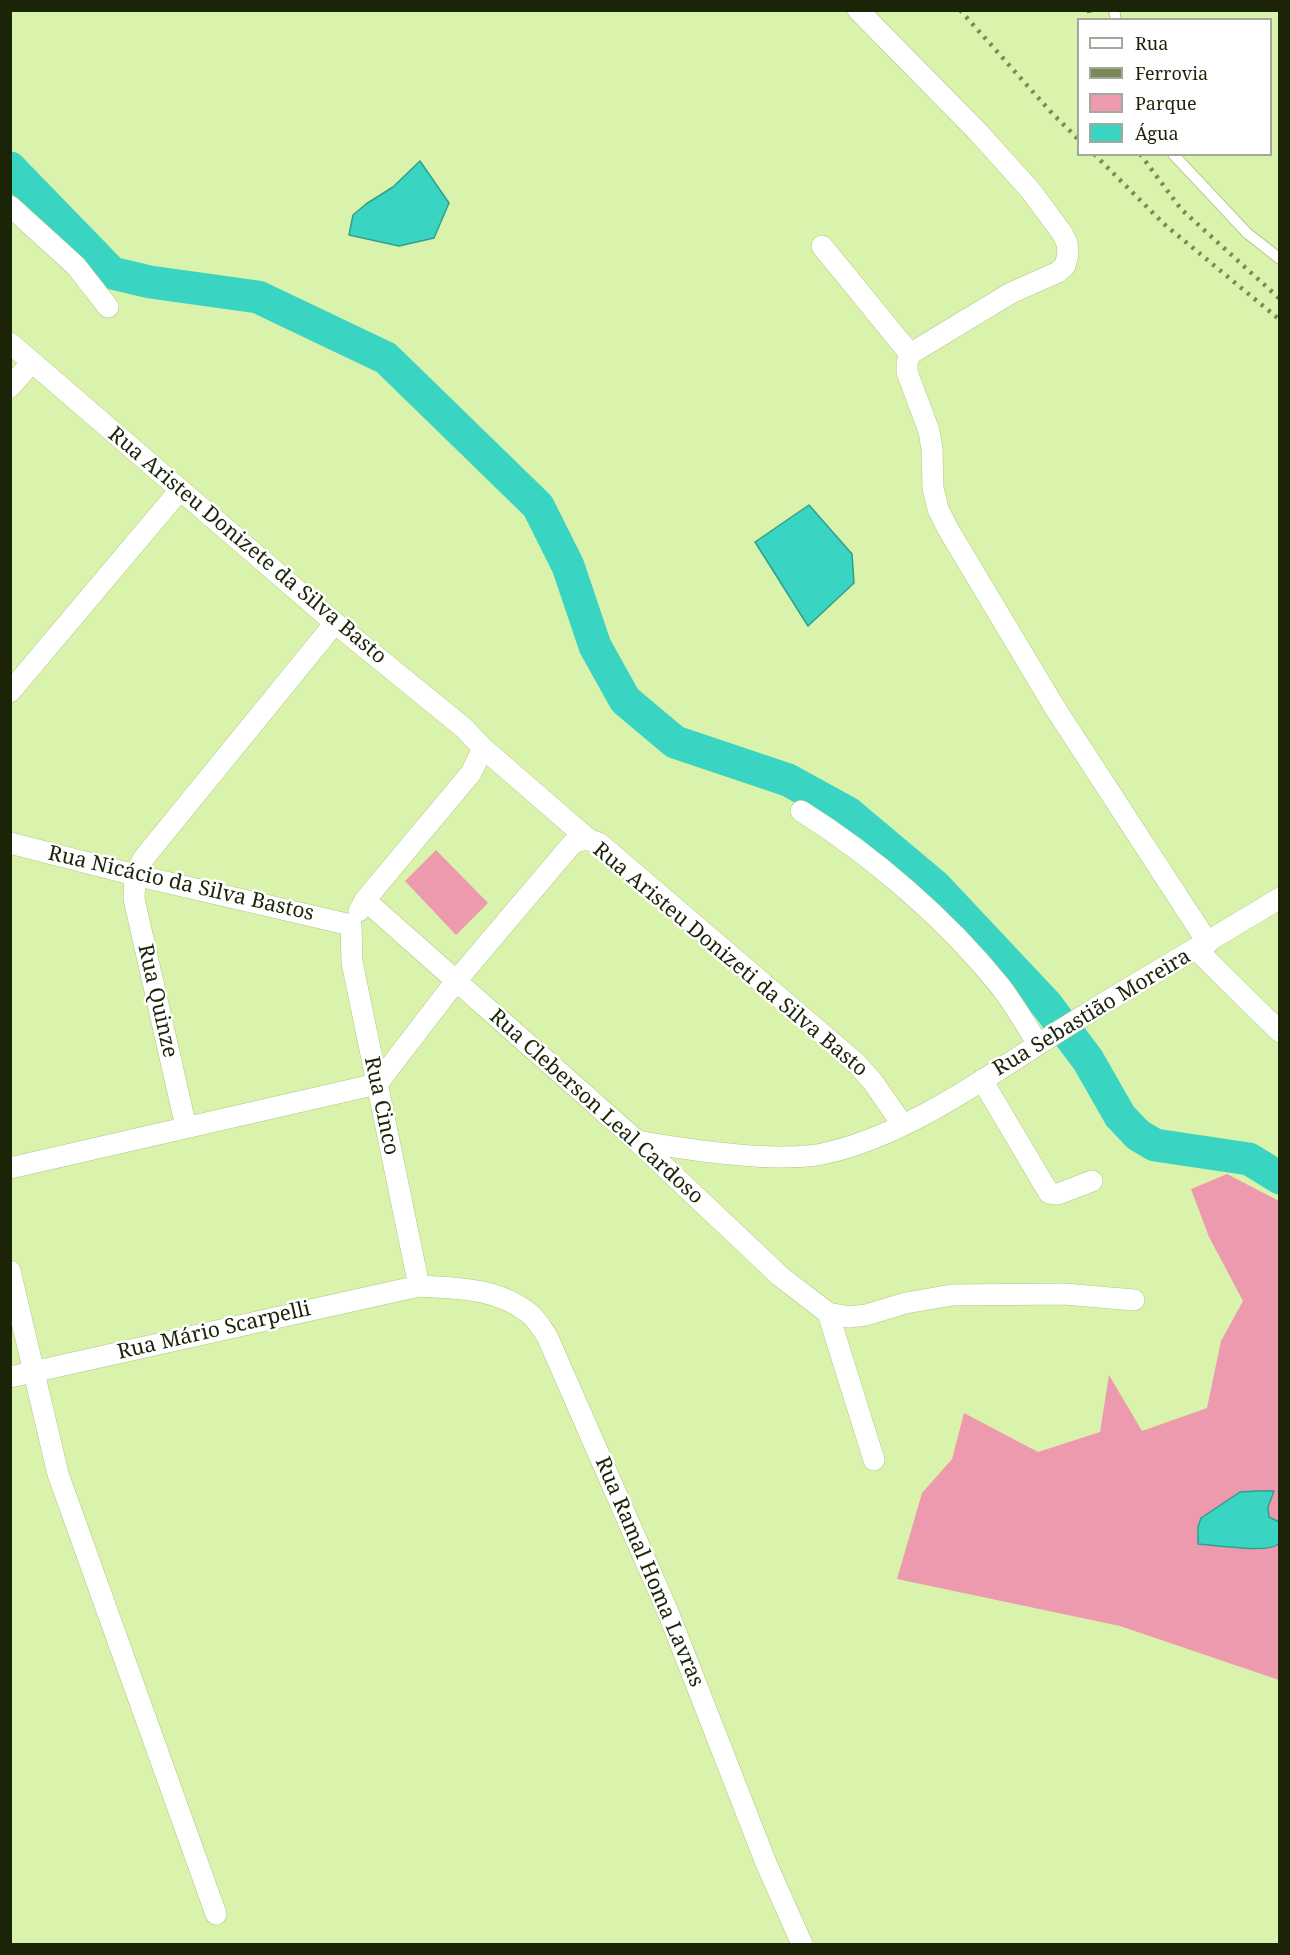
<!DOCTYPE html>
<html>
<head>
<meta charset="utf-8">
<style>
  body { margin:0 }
  #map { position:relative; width:1290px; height:1955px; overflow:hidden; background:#daf3ac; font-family:"Noto Serif",serif }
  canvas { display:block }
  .frame { position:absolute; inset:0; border:12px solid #1c2408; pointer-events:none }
  .legend { position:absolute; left:1077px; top:18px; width:195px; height:138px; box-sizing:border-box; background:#fff; border:2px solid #a4a79c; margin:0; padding:8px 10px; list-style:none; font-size:18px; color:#1c2408 }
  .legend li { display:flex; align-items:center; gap:12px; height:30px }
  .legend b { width:30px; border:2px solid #a4a79c }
</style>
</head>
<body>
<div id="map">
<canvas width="1290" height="1955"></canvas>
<div class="frame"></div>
<ul class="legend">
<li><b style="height:8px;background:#fff"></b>Rua</li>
<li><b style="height:8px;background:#798a58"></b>Ferrovia</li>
<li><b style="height:16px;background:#ed9aae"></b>Parque</li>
<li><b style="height:16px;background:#3ad4c3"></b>Água</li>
</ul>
</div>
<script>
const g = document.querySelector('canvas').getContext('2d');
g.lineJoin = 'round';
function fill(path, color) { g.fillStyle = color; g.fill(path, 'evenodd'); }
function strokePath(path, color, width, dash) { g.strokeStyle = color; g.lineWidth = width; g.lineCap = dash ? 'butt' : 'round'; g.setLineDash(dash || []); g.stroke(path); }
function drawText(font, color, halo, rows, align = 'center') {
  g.font = font + ' "Noto Serif",serif'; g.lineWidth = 5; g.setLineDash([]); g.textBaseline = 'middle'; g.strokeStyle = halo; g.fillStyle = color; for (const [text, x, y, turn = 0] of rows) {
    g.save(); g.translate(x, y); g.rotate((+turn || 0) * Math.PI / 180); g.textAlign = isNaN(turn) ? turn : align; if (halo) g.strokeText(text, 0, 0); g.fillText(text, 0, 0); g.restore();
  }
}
fill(new Path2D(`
  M436,850L488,903L456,935L405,881Z
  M1227,1174L1279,1201V1680L1120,1626L897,1579L922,1493L952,1459L964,1413L1038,1452L1100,1432L1109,1375L1142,1431L1207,1408L1221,1341L1243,1301L1209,1237L1191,1189Z`), '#ed9aae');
const water = new Path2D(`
  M420,161L449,203L434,238L399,246L349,235L353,215L366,204L393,187Z
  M809,505L852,554L854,583L808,626L755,542Z
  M1256,1491H1274L1268,1507L1269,1517L1279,1522C1280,1527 1282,1541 1277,1545C1266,1553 1213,1545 1198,1544V1527L1201,1518L1240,1492Z`);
fill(water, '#3ad4c3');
strokePath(water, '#319f8b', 1.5);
strokePath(new Path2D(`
  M10,168L112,273L150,282L258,297L386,358L538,506L568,566L595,646L625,700L675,742L788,780L848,813L936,887L1046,1004L1088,1060L1120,1116L1138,1135L1155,1145L1249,1159L1280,1178`), '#3ad4c3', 33);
const service = new Path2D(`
  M1114,10L1116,20
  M1173,154L1247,233L1280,259`);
const minor = new Path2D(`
  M858,10L978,132L1031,191L1062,233L1067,243L1068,254L1065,266L1058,272L1011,293L910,354L907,363V372L929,431L932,449L933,488L938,509L948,529L1055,708L1208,943
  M10,206L76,266L108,307
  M822,246L910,354
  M10,343L335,623L464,728L483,748L588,839
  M10,387L32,362
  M10,692L180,490
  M801,811C873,856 947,920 1000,986C1014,1004 1026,1025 1038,1044
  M10,843L135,875L351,925
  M365,900L637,1141L780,1276L828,1313L849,1317L866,1315L906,1303L952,1295L1064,1294L1134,1300
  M359,911L365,900L471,773L483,748
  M351,925L352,962L419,1286
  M1197,950L1280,1032
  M982,1080L1049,1193L1058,1194L1092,1181
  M186,1127L134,899L135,875L143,859L335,623
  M637,1141C683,1149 729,1156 776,1157C791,1157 807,1157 822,1154C914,1135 1005,1063 1085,1015C1149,975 1215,938 1280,898
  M10,1168L377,1084L456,981L572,844C583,838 588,839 599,843L856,1063L873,1082L902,1124
  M10,1271L58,1474L216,1914
  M828,1313L874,1460
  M10,1377L419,1286C458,1288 498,1288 530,1314C537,1320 542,1329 547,1336L668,1612L766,1863L802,1944`);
strokePath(service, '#afc782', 12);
strokePath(minor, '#afc782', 22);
strokePath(service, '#fff', 10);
strokePath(minor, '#fff', 21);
strokePath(new Path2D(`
  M960,10L1050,111L1078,139
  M1089,10L1090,20
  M1094,154L1164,224L1280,320
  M1140,154L1181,209L1280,299`), '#798a58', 4.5, [3, 6]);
drawText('21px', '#1c2408', '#fff', [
  ["Rua Aristeu Donizete da Silva Basto",247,546,40],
  ["Rua Nicácio da Silva Bastos",181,884,13],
  ["Rua Aristeu Donizeti da Silva Basto",730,960,40],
  ["Rua Quinze",157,1001,77],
  ["Rua Sebastião Moreira",1092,1013,-31],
  ["Rua Cinco",381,1106,78],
  ["Rua Cleberson Leal Cardoso",596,1107,42],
  ["Rua Mário Scarpelli",214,1331,-13],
  ["Rua Ramal Homa Lavras",649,1572,67]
]);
</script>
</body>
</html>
